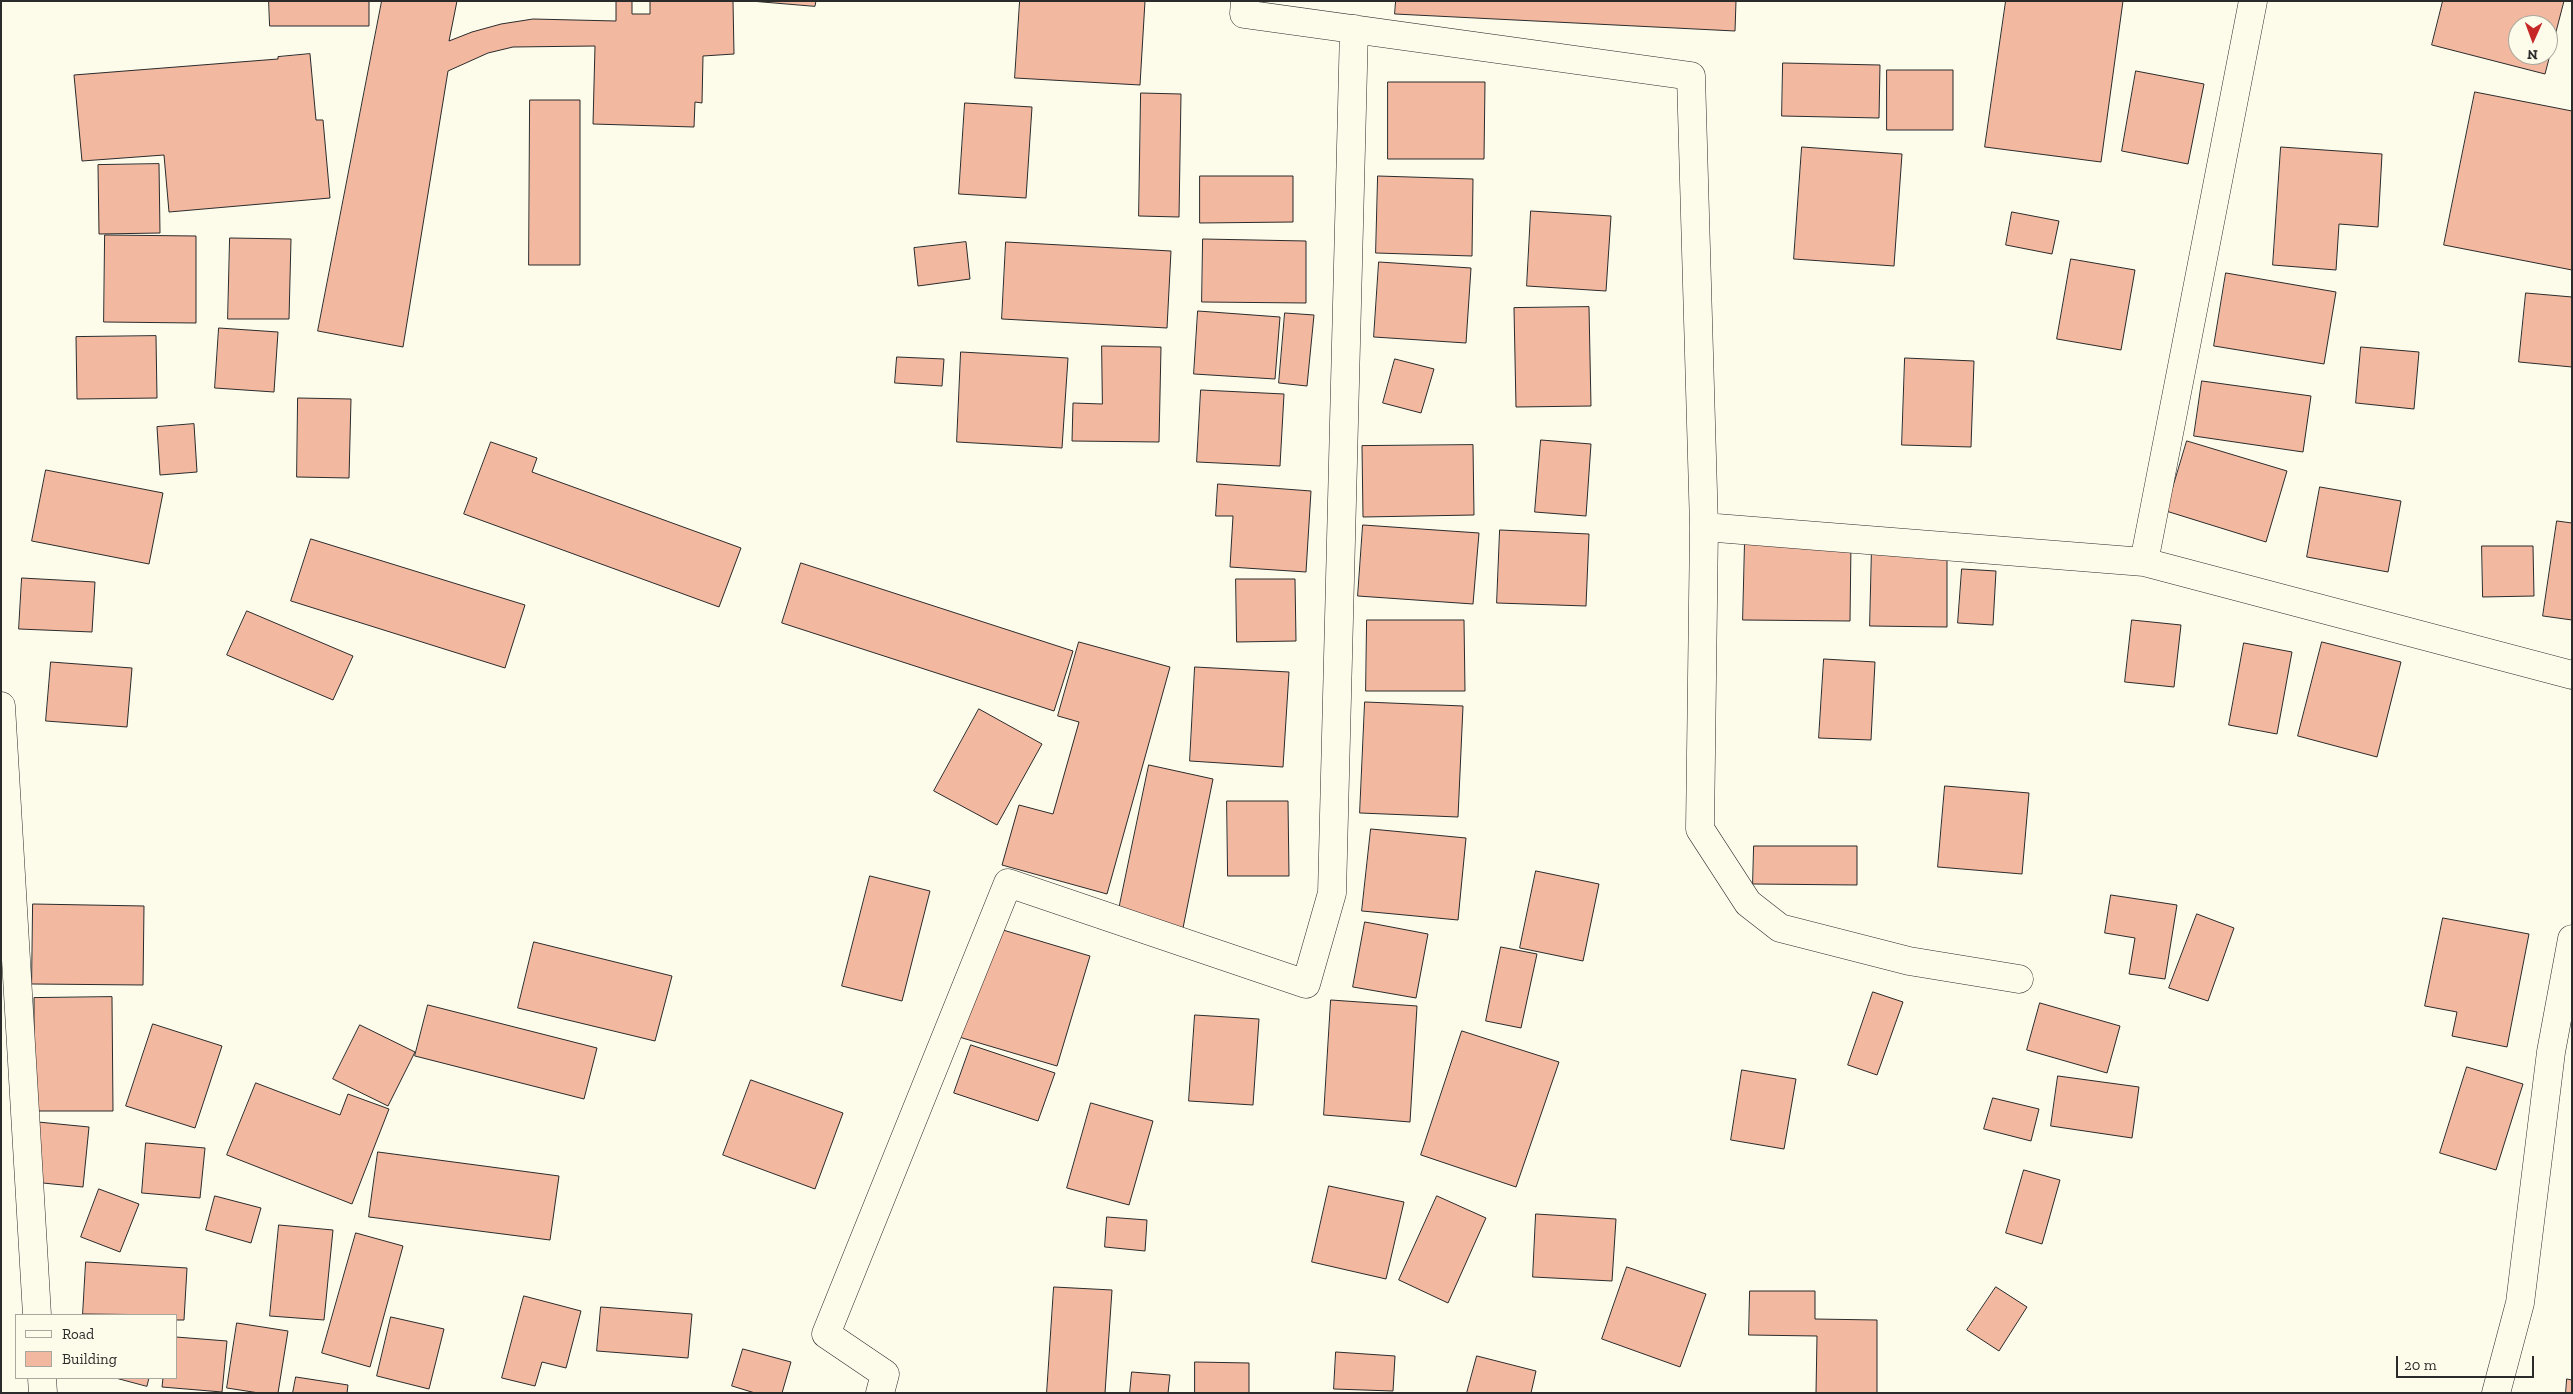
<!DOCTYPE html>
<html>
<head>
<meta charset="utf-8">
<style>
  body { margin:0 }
  #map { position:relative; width:2573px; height:1394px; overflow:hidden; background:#fdfbea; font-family:"Zilla Slab",serif }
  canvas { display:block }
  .frame { position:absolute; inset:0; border:2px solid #2b2b2b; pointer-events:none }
  .legend { position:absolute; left:15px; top:1314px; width:162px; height:65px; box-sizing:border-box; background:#fdfbea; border:1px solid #a9a89e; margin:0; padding:6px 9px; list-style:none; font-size:15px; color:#2b2b2b }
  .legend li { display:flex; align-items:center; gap:10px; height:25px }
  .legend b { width:25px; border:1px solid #a9a89e }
  .north { position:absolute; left:2508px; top:15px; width:50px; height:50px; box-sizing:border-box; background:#fdfbea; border:1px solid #a9a89e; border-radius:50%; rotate:182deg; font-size:14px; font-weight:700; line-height:20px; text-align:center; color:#2b2b2b }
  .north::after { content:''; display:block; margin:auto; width:18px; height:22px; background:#c62828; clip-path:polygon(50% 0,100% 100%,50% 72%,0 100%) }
  .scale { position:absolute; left:2396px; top:1356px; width:138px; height:22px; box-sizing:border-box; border:2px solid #2b2b2b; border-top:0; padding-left:6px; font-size:15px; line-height:18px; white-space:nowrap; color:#2b2b2b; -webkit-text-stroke:4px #fdfbea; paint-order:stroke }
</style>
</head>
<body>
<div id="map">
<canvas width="2573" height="1394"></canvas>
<div class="frame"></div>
<ul class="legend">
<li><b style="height:6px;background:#fdfbea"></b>Road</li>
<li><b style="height:14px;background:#f2b8a0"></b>Building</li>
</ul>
<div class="north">N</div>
<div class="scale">20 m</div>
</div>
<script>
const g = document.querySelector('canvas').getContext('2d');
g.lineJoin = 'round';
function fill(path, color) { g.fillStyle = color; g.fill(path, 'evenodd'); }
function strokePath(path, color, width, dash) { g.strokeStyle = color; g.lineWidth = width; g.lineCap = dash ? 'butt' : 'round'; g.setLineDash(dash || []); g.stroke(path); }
const building = new Path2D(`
  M269,1H369V26H270Z
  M382,1H457L449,41L472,32L501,24L533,19L616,21V1H632V14H650V1H733L734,54L703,56L702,103L695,102L694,127L593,124L595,46L513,47L488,53L448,71L403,347L318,331Z
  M751,1H816L815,6Z
  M1020,1H1145L1140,85L1015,78Z
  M1396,1H1736L1735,31L1395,14Z
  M2006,1H2123L2101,162L1985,147Z
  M2443,1H2564L2545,74L2432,45ZM2518,25H2548V55H2518Z
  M310,54L316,120H323L330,198L169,212L164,155L82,161L74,75L278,59V57Z
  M1783,63L1880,65L1879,118L1782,116Z
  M1887,70H1953V130H1887Z
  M2136,71L2204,84L2188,164L2122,151Z
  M1388,82H1485L1484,159H1388Z
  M2475,92L2572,111V270L2444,245Z
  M1141,93L1181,94L1179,217L1139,216Z
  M530,100H580V265H529Z
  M965,103L1032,107L1026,198L959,194Z
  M1802,147L1902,154L1894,266L1794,259Z
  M2281,147L2382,154L2378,227L2339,224L2336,270L2273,265Z
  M159,164L160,233L99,234L98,165Z
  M1200,176H1293V222L1200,223Z
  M1378,176L1473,179L1472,256L1376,253Z
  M1531,211L1611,216L1606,291L1527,286Z
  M2012,212L2059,221L2052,254L2006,245Z
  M105,235L196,236V323L104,322Z
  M230,238L291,239L289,319H228Z
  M1203,239L1306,241V303L1202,302Z
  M966,242L970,279L918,286L914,248Z
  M1006,242L1171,251L1167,328L1002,319Z
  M2071,259L2135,270L2121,350L2057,339Z
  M1379,262L1471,268L1466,343L1374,337Z
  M2226,273L2336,292L2324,364L2214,346Z
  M2526,293L2572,297V367L2519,362Z
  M1589,307L1591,406L1516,407L1514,308Z
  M1198,311L1280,317L1275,379L1194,374Z
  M1285,313L1314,315L1307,386L1279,383Z
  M219,328L278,332L274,392L215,388Z
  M156,336L157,398L77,399L76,337Z
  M1102,346L1161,347L1159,442L1072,441L1073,403L1102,404Z
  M2361,347L2419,352L2414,409L2356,403Z
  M961,352L1068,358L1062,448L957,442Z
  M897,357L944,359L942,386L895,383Z
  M1905,358L1974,361L1971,447L1902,445Z
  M1395,359L1434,369L1421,413L1383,403Z
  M2202,381L2311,396L2303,452L2194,436Z
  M1201,390L1284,394L1280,466L1197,462Z
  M298,398L351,399L349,478L297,477Z
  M194,424L197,472L160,475L157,427Z
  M1541,440L1591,444L1586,516L1535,512Z
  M2187,441L2287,471L2266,542L2166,511Z
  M491,442L537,458L532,472L741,548L719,607L464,514Z
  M1473,445L1474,515L1363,517L1362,446Z
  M46,470L163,493L149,564L32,541Z
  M1218,484L1311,491L1306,572L1230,567L1233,516H1216Z
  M2320,487L2401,501L2388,572L2307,557Z
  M2557,521L2572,523V620L2543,616Z
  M1363,525L1479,533L1473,604L1358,596Z
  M1500,530L1589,534L1586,606L1497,603Z
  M311,539L525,605L505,668L291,601Z
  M1745,540L1851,542L1850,621L1743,620Z
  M1872,545L1947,546V627L1870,626Z
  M2482,546H2533L2534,596L2483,597Z
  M801,563L1073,651L1054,711L782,623Z
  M1962,569L1996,571L1993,625L1958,623Z
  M22,578L95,582L92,632L19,629Z
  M1236,579H1295L1296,641L1237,642Z
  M247,611L353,656L333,700L227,655Z
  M1367,620H1464L1465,691H1366Z
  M2132,620L2181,625L2174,687L2125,682Z
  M1079,642L1170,667L1107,894L1002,865L1019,805L1053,814L1079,722L1058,716Z
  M2322,642L2401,662L2377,757L2298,736Z
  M2244,643L2292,652L2277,734L2229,725Z
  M1824,659L1875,662L1871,740L1819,738Z
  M51,662L132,668L127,727L46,721Z
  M1195,667L1289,672L1283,767L1190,761Z
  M1365,702L1463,706L1458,817L1360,813Z
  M979,709L1042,744L997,825L934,791Z
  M1149,765L1213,779L1183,928L1118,914Z
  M1945,786L2029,793L2022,874L1938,867Z
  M1227,801H1288L1289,876H1228Z
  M1371,829L1466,838L1458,920L1362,911Z
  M1754,846H1857V885L1753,884Z
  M1536,871L1599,884L1583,961L1520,948Z
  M870,876L930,891L902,1001L842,986Z
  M2111,895L2177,905L2165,979L2129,974L2135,938L2105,933Z
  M33,904L144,906L143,985L32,984Z
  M2197,914L2234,928L2208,1001L2169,988Z
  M2443,918L2529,934L2507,1047L2452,1036L2457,1012L2425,1006Z
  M1365,922L1428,934L1416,998L1353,987Z
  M993,927L1090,956L1057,1066L959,1037Z
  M534,942L672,976L655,1041L518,1008Z
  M1501,947L1537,954L1521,1028L1486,1021Z
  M1873,992L1903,1002L1877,1075L1848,1065Z
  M112,997L113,1111H34V998Z
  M1331,1000L1417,1006L1410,1122L1324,1115Z
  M2040,1003L2120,1026L2107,1073L2027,1050Z
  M428,1005L597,1048L584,1099L415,1056Z
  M1195,1015L1259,1019L1253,1105L1189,1101Z
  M153,1024L222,1046L195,1128L126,1106Z
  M360,1025L415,1052L388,1106L333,1079Z
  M1462,1031L1559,1062L1516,1187L1421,1155Z
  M971,1045L1055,1073L1038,1121L954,1093Z
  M2467,1067L2523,1084L2496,1170L2440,1153Z
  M1742,1070L1796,1079L1784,1149L1731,1140Z
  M2058,1076L2139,1087L2132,1138L2051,1126Z
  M751,1080L843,1113L815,1189L723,1155Z
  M256,1083L340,1115L348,1094L389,1109L352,1204L227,1155Z
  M1993,1098L2039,1109L2031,1141L1984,1129Z
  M1091,1103L1153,1121L1129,1205L1067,1188Z
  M38,1122L89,1127L83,1187L33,1182Z
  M146,1143L205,1148L200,1198L142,1193Z
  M378,1152L559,1176L550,1240L369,1217Z
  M2024,1170L2060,1180L2042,1244L2006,1233Z
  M1329,1186L1404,1202L1386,1279L1312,1262Z
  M99,1189L139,1204L120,1252L81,1237Z
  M215,1196L261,1208L251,1243L206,1230Z
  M1437,1196L1486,1218L1448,1303L1399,1280Z
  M1536,1214L1616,1219L1612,1281L1533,1277Z
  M1107,1217L1147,1220L1145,1251L1105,1247Z
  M279,1225L333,1230L324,1320L270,1316Z
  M356,1233L403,1246L370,1367L322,1353Z
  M86,1262L187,1268L184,1320H176V1315L83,1314Z
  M1627,1267L1706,1294L1680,1367L1602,1339Z
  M1054,1287L1112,1290L1105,1393H1047Z
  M1996,1287L2027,1307L1999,1351L1967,1330Z
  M1750,1291H1815V1319L1877,1320V1393H1816L1817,1336L1749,1335Z
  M524,1296L581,1311L566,1368L542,1362L535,1386L502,1378Z
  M601,1307L692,1314L688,1358L597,1351Z
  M391,1317L444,1329L429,1389L377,1376Z
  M237,1323L288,1331L278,1393H259L227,1388Z
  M176,1337L227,1341L222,1392L162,1387L163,1378H176Z
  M743,1349L791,1362L782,1393H755L732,1386Z
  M1336,1352L1395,1356L1393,1391L1334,1389Z
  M1477,1356L1536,1371L1531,1393H1467Z
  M1195,1362L1249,1363V1393H1195Z
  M1132,1372L1170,1375L1168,1393H1130Z
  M296,1377L348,1385L347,1393H293Z
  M116,1378H149L147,1386Z
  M2567,1379L2572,1380V1393H2566Z`);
fill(building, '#f2b8a0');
strokePath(building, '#2b2b2b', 1);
const minor = new Path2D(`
  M1245,1L1244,14L1691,76L1704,527L1700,829L1748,903L1780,928L1909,961L2019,979
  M2253,1L2144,562L2572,675
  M1704,527L2144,562
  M880,1393L885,1374L826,1334L1008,883L1306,984L1332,893L1354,29
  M2496,1393L2520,1303L2551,1052L2572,939`);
const tertiary = new Path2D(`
  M1,706L37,1315
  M42,1378L43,1393`);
strokePath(minor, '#2b2b2b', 29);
strokePath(tertiary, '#2b2b2b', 29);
strokePath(minor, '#fdfbea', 28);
strokePath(tertiary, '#fdfbea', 28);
</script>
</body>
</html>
